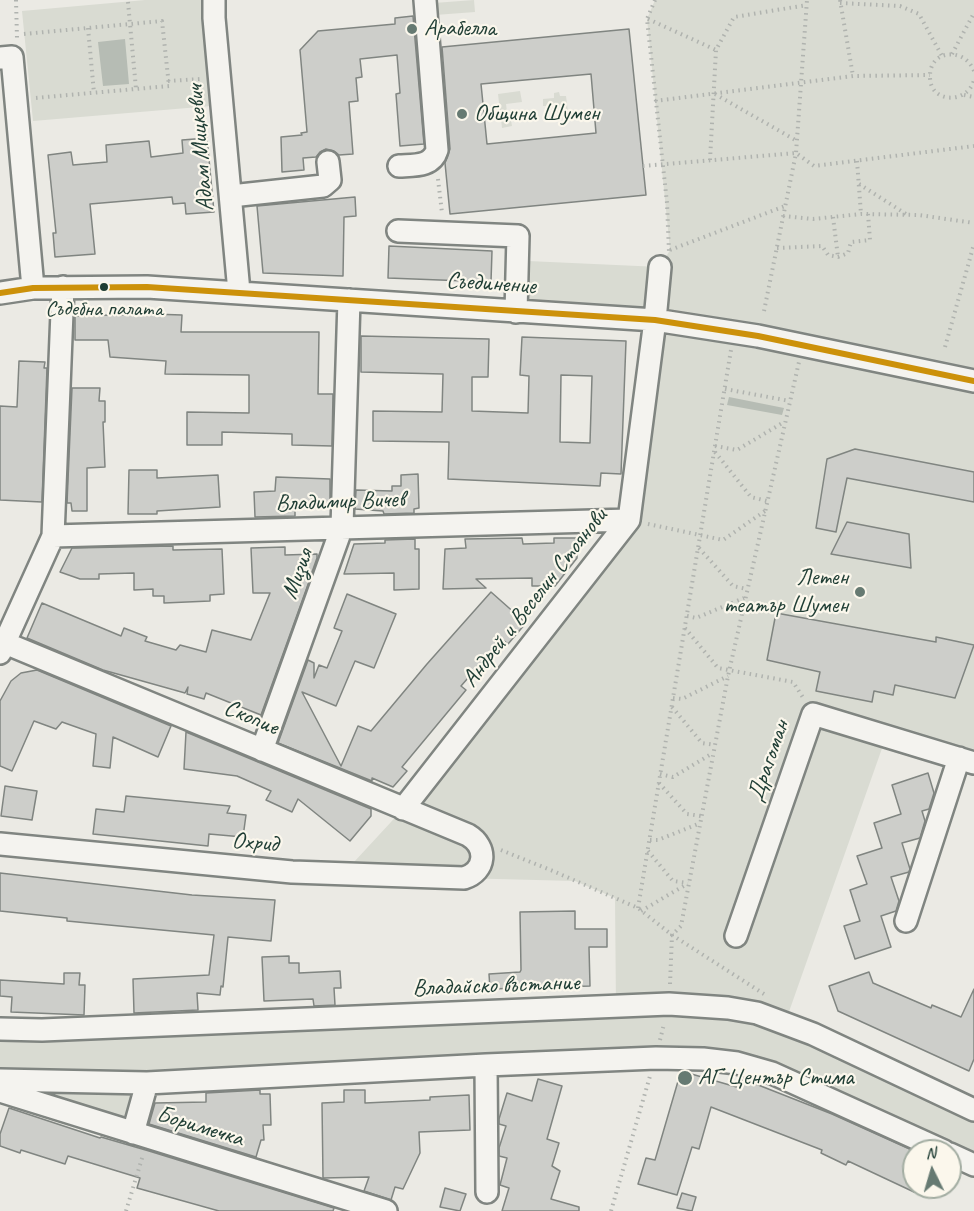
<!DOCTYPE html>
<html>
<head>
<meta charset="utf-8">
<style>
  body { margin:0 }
  #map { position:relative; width:974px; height:1211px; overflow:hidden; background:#ebeae4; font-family:Caveat,sans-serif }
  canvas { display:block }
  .north { position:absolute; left:902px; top:1139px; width:60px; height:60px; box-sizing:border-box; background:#fbf7ec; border:2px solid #a3ada2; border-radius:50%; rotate:355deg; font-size:16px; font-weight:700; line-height:24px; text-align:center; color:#1f3d34 }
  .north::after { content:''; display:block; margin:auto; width:21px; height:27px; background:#667a72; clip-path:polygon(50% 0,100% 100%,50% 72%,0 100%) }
</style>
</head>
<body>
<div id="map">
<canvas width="974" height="1211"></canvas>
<div class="north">N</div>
</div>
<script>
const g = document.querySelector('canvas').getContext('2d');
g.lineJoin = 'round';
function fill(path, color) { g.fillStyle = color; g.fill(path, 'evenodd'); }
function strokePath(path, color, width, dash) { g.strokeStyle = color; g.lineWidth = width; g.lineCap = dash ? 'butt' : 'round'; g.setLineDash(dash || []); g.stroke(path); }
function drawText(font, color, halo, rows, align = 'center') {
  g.font = font + ' Caveat,sans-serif'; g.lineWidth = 4.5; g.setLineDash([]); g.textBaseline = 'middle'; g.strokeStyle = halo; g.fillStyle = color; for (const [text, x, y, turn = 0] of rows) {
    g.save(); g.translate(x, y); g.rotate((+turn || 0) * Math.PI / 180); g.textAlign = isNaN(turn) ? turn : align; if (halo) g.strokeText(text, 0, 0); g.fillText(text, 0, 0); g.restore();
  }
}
fill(new Path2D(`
  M145,0H211L223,105L33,121L22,11Z
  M474,0L475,12L435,15L434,3Z
  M655,0H974V763L886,737L785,1023L974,1110V1165L737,1063L147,1083L133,1133L0,1080V1029L616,1007L615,898L575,881L342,875L403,809L629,520L655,320L525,312L528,261L660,267L670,250L647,19Z
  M520,91L522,102L506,104L508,120H511L512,126L502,128L498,94Z
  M559,92L560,96H566L568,112L553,114L552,106H543V99L554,98V93Z`), '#d9dbd2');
fill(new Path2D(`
  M125,39L129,84L103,86L98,42Z
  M729,397L784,408L782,415L727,405Z`), '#b6bcb4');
const building = new Path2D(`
  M413,16L424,144L400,146L396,94L400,93L397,55L360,59L362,77L356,78L358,101L349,102L353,154L339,155L334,151L326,149L320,152L316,157L303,158L304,170L282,172L281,137L302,135L301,133L307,132L300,50L318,31L395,24V18Z
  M629,29L646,195L450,214L445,163L450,149L442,47ZM591,74L596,133L487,144L481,84Z
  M207,138L214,212L186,214L185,203L173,204L172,197L90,204L95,254L55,257L53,233H56L48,155L71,152L73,165L107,162L106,145L149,141L151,157L183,153L182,140Z
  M355,197L356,216L344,217L343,276L263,273L257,206Z
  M389,246L492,251L491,282L388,278Z
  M152,314L182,315L181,332H319L318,394H333L332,446L292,445V434L222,432V445H187V412L249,413V375L165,374L166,361L110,357L108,340H75V316Z
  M361,336L489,339L488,377H472V411L528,413L529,376L520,375L522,337L626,341L621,474L601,473L600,486L448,479L449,442L373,441V411L442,412L443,374L361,372ZM561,375L592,376L590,443L560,442Z
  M19,361L45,362L44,368H47L42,502L0,500V406L17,407Z
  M72,388H100L99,401H105V422H103L105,467L87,468V511H72L71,503H67Z
  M855,449L974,472V502L847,478L836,532L816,528L827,459Z
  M129,470H157V478L218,475L220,507L157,511V514H128Z
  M418,474L419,508L414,509V513L384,514L383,511L355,509L356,490L392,491V486H401V475Z
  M276,477L330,479V508H295V516L255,517L254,492L275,491Z
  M847,522L909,534L911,568L831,554Z
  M522,538L523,544L554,543V538H577V558L555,586H532V578L476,579L486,588L443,589L445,549L466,548L465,539Z
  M415,539V549H419V589L394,590V573L344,574L354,544L385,543V540Z
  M173,546V550L222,549L224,594L210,595V601L164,603V596H153V589L134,590V573L99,574V579H80L60,572L72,548Z
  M285,547V555L317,554V558L311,575H299L310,579L261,715L206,693L204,699L187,694L188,687L185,693L103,670L27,638L42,603L121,636L124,628L147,637L145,641L176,650L180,645L206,652L212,630L251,640L270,593H253L251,548Z
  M491,592L526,623L508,644L502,639L461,686L466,690L402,767L407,771L393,787L372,778V781L278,743L308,660L314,663V678L319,665L327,668L342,631L334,628L347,594L396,614L374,668L355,661L336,706L302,692L341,766L358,726L371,731L427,664Z
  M776,613L936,642V637L974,645L955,698L895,685L893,695L874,691L872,702L816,691L820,672L767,660Z
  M37,670L171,726L158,757L113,737L110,768L93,766L96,734L62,722L56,729L34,721L12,771L0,766V701L11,681L21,673Z
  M186,732L371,809V816L350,841L298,799L292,812L266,800L271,791L237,776L184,769Z
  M928,773L934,793L929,809L922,811L925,821L920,838L902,843L910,869L909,872L891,877L899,901L896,911L881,916L891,947L855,959L844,926L860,921L850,890L867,884L857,856L882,848L874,823L901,814L892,785Z
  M5,786L37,791L32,820L1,816Z
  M126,796L230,806L227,813L246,815L243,837L209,834L208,846L93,834L96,809L124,812Z
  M0,873L192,895L275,900L271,941L228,937L223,987L221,986L220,995L197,993L198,1010L134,1013L133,979L209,975L214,935L67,921V918L0,911Z
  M575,911V929H607V947H589L590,986L490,989L489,974L520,972L521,970L520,912Z
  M289,956V963H299V973L340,971L341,988H334L335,1005L314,1006L313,999L264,1001L262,957Z
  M869,972L873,983L931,1008L932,1005L961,1017L974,989V1059L969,1071L838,1011L829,986Z
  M64,973H80L79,985H85L84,1015L11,1012L12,997L0,996V980L64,984Z
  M681,1071L740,1088L743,1079L832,1114L914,1151V1192L848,1161L846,1165L821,1153L822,1150L711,1107L699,1149L692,1147L677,1195L638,1184L646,1158L655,1160Z
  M538,1079L562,1086L547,1139L559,1143L552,1166L560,1171L551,1199L579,1207V1211H502L509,1188L500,1185L507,1158L499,1156V1148L506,1126L499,1124V1119L507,1093L532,1101Z
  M260,1090V1094H270L271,1125H263L264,1140H261L256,1157L149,1124L155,1103L206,1102V1093Z
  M344,1090H365V1103L430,1100V1097L469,1095L470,1130L419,1132L420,1153L403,1189L395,1187L391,1200L364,1191L369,1177L323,1178L322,1103L344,1102Z
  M9,1108L100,1138L101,1137L149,1151L334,1208L333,1211H219L137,1188L140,1178L68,1156L65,1164L21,1150L20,1153L0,1146V1134Z
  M445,1188L466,1194L460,1211L440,1207Z
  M682,1193L696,1197L692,1211L677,1208Z`);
fill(building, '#cdceca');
strokePath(building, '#808581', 1.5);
const minor = new Path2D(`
  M214,0V18L239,292
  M0,58L12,57L33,288
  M399,166C414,165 432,167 437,150L425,0
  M231,196L323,186L330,180L328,162
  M398,231L518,236L516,312
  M0,293L33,288L147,287L655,320L758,336L974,381
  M53,536L629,520
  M0,641L468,835C488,847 486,871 464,878L292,872L0,844
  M0,653L53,536L63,287
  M262,750L342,527L349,300
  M403,809L629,520L655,320L660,267
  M906,921L959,758
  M736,936L813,714L974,763
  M0,1029L42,1030L669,1004L728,1008L757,1013L813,1034L974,1110
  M486,1065L487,1192
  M0,1080L147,1083L486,1065L656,1058L703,1059L737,1063L772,1073L944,1151
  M0,1091L386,1211
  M133,1133L147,1083
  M950,1154L974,1165`);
strokePath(minor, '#808581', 26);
strokePath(new Path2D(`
  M16,0L17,38
  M655,0L647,19L667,203L669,252
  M840,0L853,76
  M128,2L136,89
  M840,3L900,6L919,14L942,56
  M648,19L716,50
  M88,28L94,93
  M24,34L162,21L169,86L35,98
  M952,54L974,13
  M974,71C965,47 929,49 930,77C930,104 968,104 974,80
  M168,81L200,79
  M715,94L797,141
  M964,95L974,97
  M655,101L853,76L930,75
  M710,160L716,50L734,17L807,5
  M857,161L861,214
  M643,166L796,153L814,166L974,146
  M438,179L442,213
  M859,184L906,214
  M783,216L813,219L861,214L919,215L974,223
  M833,217L838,257
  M777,248L822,246L828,255L838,257L848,253L851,242L870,240L868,214
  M670,250L785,206
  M764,311L796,153L807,0
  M945,347L974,244
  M725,389L790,401
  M715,446L737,450L784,422
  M715,452L751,497L767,501
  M648,524L723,540L765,511
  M699,548L733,586L747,589
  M687,616L696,618L744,598
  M685,628L718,668L793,682L804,699
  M673,698L682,699L728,676
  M672,707L702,743L715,745
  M660,774L673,777L713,753
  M659,783L687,814L701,816
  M650,840H658L698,824
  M501,850L553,871L638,908L672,935L764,994
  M648,851L673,881L688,883
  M638,908L731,350
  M641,911L687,884
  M670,984L672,935L681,926L728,676L799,362
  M660,1040L664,1024
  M126,1211L143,1155
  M611,1211L650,1076`), '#b0b3af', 4, [1.5, 4.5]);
strokePath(minor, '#f4f3ef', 21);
strokePath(new Path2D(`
  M0,293L33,288L147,287L655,320L758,336L974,381`), '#cc910a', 6);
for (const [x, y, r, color] of [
  [412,29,6,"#667a72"],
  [462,114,6,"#667a72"],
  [104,287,5,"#1f3d34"],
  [860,592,6,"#667a72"],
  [685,1078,8,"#667a72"]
]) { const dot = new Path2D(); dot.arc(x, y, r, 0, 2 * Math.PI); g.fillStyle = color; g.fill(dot); strokePath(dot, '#fbf7ec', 2); }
drawText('22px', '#1f3d34', '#fbf7ec', [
  ["Съдебна палата",104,309]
]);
drawText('24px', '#1f3d34', '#fbf7ec', [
  ["Арабелла",424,29],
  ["Община Шумен",474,114],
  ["Летен",848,578,"right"],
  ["театър Шумен",848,606,"right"],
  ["АГ Център Стима",698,1078]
], 'left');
drawText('24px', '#1f3d34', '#fbf7ec', [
  ["Адам Мицкевич",201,148,-95],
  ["Съединение",491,284,4],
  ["Владимир Вичев",340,502,-2],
  ["Мизия",298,574,-70],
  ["Андрей и Веселин Стоянови",535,598,-52],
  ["Скопие",251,718,23],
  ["Драгоман",769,761,-71],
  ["Охрид",255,843,5],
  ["Владайско въстание",496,986,-2],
  ["Боримечка",200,1127,17]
]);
</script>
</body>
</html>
